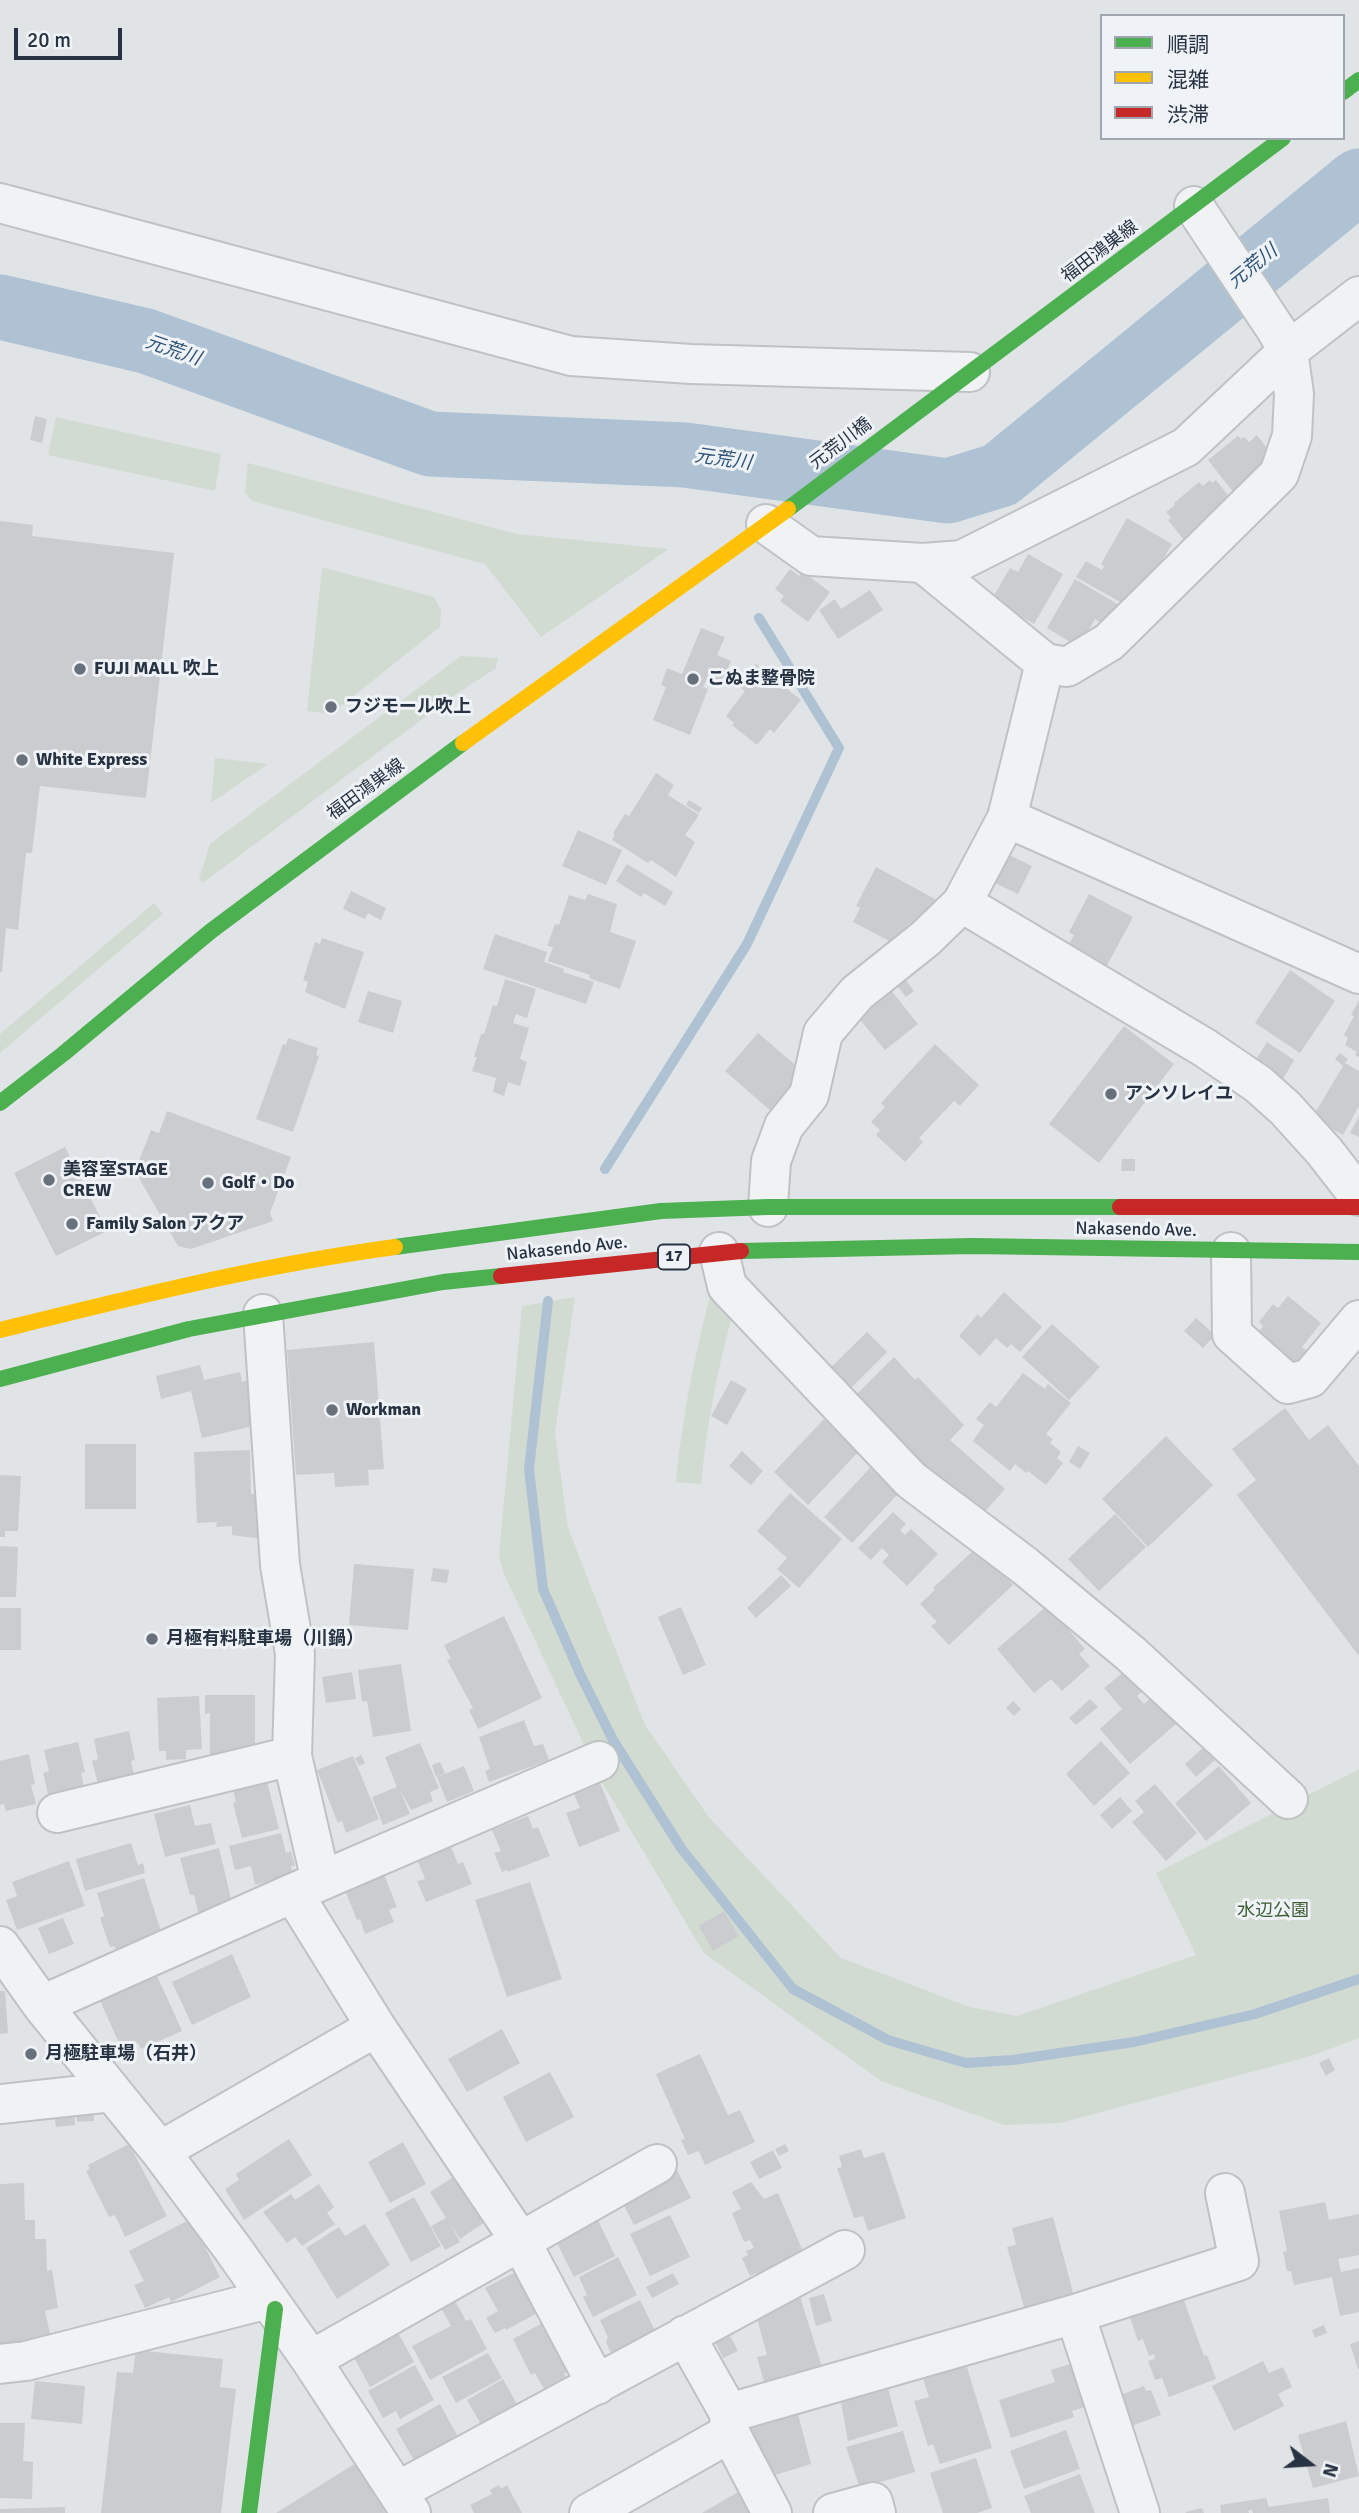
<!DOCTYPE html>
<html>
<head>
<meta charset="utf-8">
<style>
  body { margin:0 }
  #map { position:relative; width:1359px; height:2513px; overflow:hidden; background:#e1e4e7; font-family:Signika,"Noto Sans JP",sans-serif }
  canvas { display:block }
  .legend { position:absolute; left:1100px; top:14px; width:245px; height:126px; box-sizing:border-box; background:#eff3f7; border:2px solid #9fa6af; margin:0; padding:9px 12px; list-style:none; font-size:21px; color:#273242 }
  .legend li { display:flex; align-items:center; gap:14px; height:35px }
  .legend b { width:35px; border:2px solid #9fa6af }
  .north { position:absolute; left:1275px; top:2429px; width:70px; height:70px; -webkit-text-stroke:5px #eff3f7; paint-order:stroke; rotate:107deg; font-size:19px; font-weight:700; line-height:28px; text-align:center; color:#273242 }
  .north::after { content:''; display:block; margin:auto; width:24px; height:32px; background:#273242; clip-path:polygon(50% 0,100% 100%,50% 72%,0 100%) }
  .scale { position:absolute; left:14px; top:28px; width:108px; height:32px; box-sizing:border-box; border:4px solid #273242; border-top:0; padding-left:9px; font-size:21px; line-height:24px; white-space:nowrap; color:#273242; -webkit-text-stroke:5px #eff3f7; paint-order:stroke }
</style>
</head>
<body>
<div id="map">
<canvas width="1359" height="2513"></canvas>
<ul class="legend">
<li><b style="height:9px;background:#4caf50"></b>順調</li>
<li><b style="height:9px;background:#ffc107"></b>混雑</li>
<li><b style="height:9px;background:#c62828"></b>渋滞</li>
</ul>
<div class="north">N</div>
<div class="scale">20 m</div>
</div>
<script>
const g = document.querySelector('canvas').getContext('2d');
g.lineJoin = 'round';
function fill(path, color) { g.fillStyle = color; g.fill(path, 'evenodd'); }
function strokePath(path, color, width, dash) { g.strokeStyle = color; g.lineWidth = width; g.lineCap = dash ? 'butt' : 'round'; g.setLineDash(dash || []); g.stroke(path); }
function drawText(font, color, halo, rows, align = 'center') {
  g.font = font + ' Signika,"Noto Sans JP",sans-serif'; g.lineWidth = 6; g.setLineDash([]); g.textBaseline = 'middle'; g.strokeStyle = halo; g.fillStyle = color; for (const [text, x, y, turn = 0] of rows) {
    g.save(); g.translate(x, y); g.rotate((+turn || 0) * Math.PI / 180); g.textAlign = isNaN(turn) ? turn : align; if (halo) g.strokeText(text, 0, 0); g.fillText(text, 0, 0); g.restore();
  }
}
fill(new Path2D(`
  M56,417L221,454L215,491L48,455Z
  M248,463L517,534L669,549L541,637L485,564L252,501L245,493Z
  M322,567L434,597L441,610L440,627L331,714L307,711Z
  M461,656L498,658L496,668L452,697L203,883L199,879L210,844Z
  M215,758L268,764L211,803Z
  M154,903L163,914L0,1053V1034Z
  M710,1296L724,1301L734,1310C717,1368 707,1425 701,1484L676,1482C682,1417 694,1359 710,1296Z
  M575,1297L555,1433L568,1528L645,1725L708,1816L841,1958L970,2007L1017,2016L1196,1955L1156,1873L1359,1769V2038L1311,2056L1060,2123L1004,2125L881,2081L704,1953L600,1779L504,1574L499,1556L522,1306Z`), '#d2dbd2');
strokePath(new Path2D(`
  M605,1169L747,944L839,748L759,618
  M548,1301L529,1469L543,1589L581,1676L613,1740L681,1848L793,1989L888,2040L966,2063L1013,2060L1134,2042L1255,2014L1359,1979`), '#aec2d3', 10);
strokePath(new Path2D(`
  M0,307L146,341L430,444L685,455L948,491L1000,475L1359,181`), '#aec2d3', 65);
fill(new Path2D(`
  M35,416L47,419L42,443L30,440Z
  M1257,435L1276,460L1234,493L1208,460L1238,436L1241,439L1244,437L1249,442Z
  M1210,480L1212,483L1216,480L1236,505L1187,544L1168,520L1171,518L1166,512L1175,505L1174,503L1199,482L1203,486Z
  M1127,518L1172,544L1141,597L1129,607L1076,577L1086,561L1102,570L1104,566L1101,564Z
  M0,521L33,525L32,536L174,553L146,798L40,786L32,853H26L18,930L6,928L2,972H0Z
  M1028,554L1063,574L1034,624L992,599L1010,568L1018,572Z
  M790,569L799,576L802,571L830,592L808,622L780,601L784,596L775,589Z
  M1075,579L1119,605L1106,626L1095,619L1079,647L1047,628Z
  M870,590L883,610L838,639L819,610L835,599L841,609Z
  M701,628L725,637L717,655L731,661L722,685L707,679L703,687L708,689L690,735L653,720L666,687L661,685L667,668L682,674Z
  M756,664L801,700L774,733L770,729L757,745L732,725L734,723L726,716L745,691L738,686Z
  M656,773L674,785L668,795L699,815L685,835L695,842L676,877L651,860L648,863L612,840L615,835L613,833L625,814L629,816Z
  M689,800L702,808L699,813L686,805Z
  M578,830L622,850L606,885L562,866Z
  M1007,854L1032,866L1018,894L993,882Z
  M627,864L673,892L665,906L644,893L641,897L616,881Z
  M876,867L937,900L921,929L909,923L897,945L853,922L860,908L856,906Z
  M351,891L386,908L381,920L368,913L365,919L343,909Z
  M588,894L617,904L610,932L636,941L620,989L589,978L590,975L548,961L553,947L547,946L555,924L559,925L569,895L585,900Z
  M1089,894L1133,917L1104,971L1066,950L1074,935L1069,932Z
  M495,934L547,952L544,962L564,969L563,972L594,982L586,1004L483,969Z
  M322,938L364,952L345,1009L305,992L308,982L303,980L315,942L320,944Z
  M1290,970L1335,1001L1300,1053L1255,1023Z
  M901,974L914,991L906,997L893,980Z
  M505,979L536,989L527,1018L516,1014L513,1023L529,1028L520,1059L527,1062L520,1086L508,1082L504,1096L493,1092L496,1078L472,1071L477,1057H474L481,1034H484L493,1005L497,1006Z
  M890,989L918,1024L885,1050L857,1016Z
  M368,991L402,1001L393,1033L358,1022Z
  M1359,1000V1057L1355,1055L1357,1052L1345,1045L1348,1038L1344,1035L1354,1016L1351,1015Z
  M1124,1026L1174,1064L1099,1163L1049,1124Z
  M758,1033L806,1074L772,1112L725,1071Z
  M288,1038L318,1048L316,1055L319,1056L293,1132L256,1119L283,1044L286,1045Z
  M1267,1042L1294,1060L1280,1084L1252,1066Z
  M935,1044L979,1085L960,1106L954,1101L919,1138L923,1142L905,1162L876,1135L880,1130L871,1122L885,1107L881,1103Z
  M1340,1053L1348,1059L1345,1063L1359,1071V1106L1343,1135L1312,1118L1343,1066L1335,1059Z
  M167,1111L291,1157L270,1213L273,1221L191,1249L178,1246L135,1171L151,1130L159,1133Z
  M1359,1116V1137L1350,1133Z
  M65,1147L107,1231L56,1256L14,1173Z
  M1122,1159H1135V1171H1121Z
  M1004,1292L1042,1327L1020,1352L1011,1344L1007,1348L996,1338L980,1356L959,1336L978,1314L981,1318Z
  M1288,1296L1321,1323L1302,1347L1310,1353L1296,1371L1250,1342L1263,1326L1259,1322L1273,1304L1278,1308Z
  M1196,1318L1215,1335L1203,1348L1184,1331Z
  M1052,1324L1100,1367L1069,1400L1022,1357Z
  M867,1332L887,1352L847,1392L827,1371Z
  M374,1342L384,1469L368,1470L369,1485L335,1487L334,1473L296,1475L287,1350Z
  M894,1357L915,1380L918,1377L964,1425L950,1440L1005,1489L981,1516L915,1459L853,1398Z
  M200,1365L204,1380L240,1372L242,1382L247,1380L258,1425L202,1438L191,1391L161,1399L156,1376Z
  M1023,1373L1045,1389L1048,1384L1071,1403L1046,1434L1053,1439L1050,1443L1061,1452L1057,1458L1063,1463L1046,1485L1028,1471L1026,1473L1015,1464L1010,1471L973,1441L984,1425L976,1419L990,1402L996,1407Z
  M731,1380L747,1389L727,1425L711,1416Z
  M1285,1408L1309,1440L1328,1425L1359,1466V1656L1237,1495L1256,1480L1232,1449Z
  M824,1419L837,1432L841,1428L862,1448L808,1505L774,1472Z
  M1166,1436L1213,1485L1148,1547L1102,1499Z
  M85,1444H136V1509H85Z
  M1078,1446L1090,1453L1080,1469L1069,1462Z
  M250,1450L251,1494H255L256,1522H263V1539L232,1535V1526L216,1527L217,1522L197,1523L194,1452Z
  M742,1451L763,1471L751,1485L729,1466Z
  M870,1468L898,1494L852,1543L824,1517Z
  M0,1475L21,1476L18,1531H5V1537H0Z
  M790,1493L842,1539L799,1588L777,1569L787,1558L757,1531Z
  M893,1512L906,1524L900,1530L905,1535L911,1529L938,1554L907,1586L882,1562L889,1555L882,1548L871,1560L858,1548Z
  M1115,1514L1146,1547L1099,1591L1068,1559Z
  M0,1546L18,1547L16,1597H0Z
  M977,1547L1013,1585L949,1645L931,1626L937,1622L920,1604L935,1590L933,1588Z
  M354,1564L414,1569L408,1630L349,1625Z
  M433,1568L449,1570L447,1583L431,1581Z
  M781,1575L791,1586L756,1618L747,1608Z
  M1048,1605L1085,1649L1079,1654L1090,1666L1062,1691L1051,1679L1034,1693L997,1649Z
  M681,1607L706,1665L683,1675L658,1617Z
  M0,1608H21V1650H0Z
  M504,1616L542,1698L478,1729L469,1710L473,1708L447,1660L451,1659L444,1645Z
  M401,1664L411,1731L373,1737L367,1701L362,1702L358,1670Z
  M1126,1670L1143,1691L1137,1696L1144,1704L1152,1697L1176,1724L1130,1764L1100,1729L1122,1709L1104,1688Z
  M352,1672L356,1699L326,1703L322,1677Z
  M205,1695H255V1749L210,1762V1713L205,1714Z
  M199,1696L202,1749L186,1750V1759L166,1760V1751H159L157,1698Z
  M1090,1699L1098,1707L1076,1725L1069,1718Z
  M1013,1701L1021,1709L1014,1716L1006,1708Z
  M524,1720L534,1746L543,1744L549,1760L489,1782L485,1771L490,1769L479,1737Z
  M129,1731L135,1760L131,1761L135,1780L99,1788L92,1761L98,1759L94,1739Z
  M1101,1741L1130,1773L1094,1806L1066,1774Z
  M78,1742L85,1772L81,1773L85,1792L55,1799L54,1793L48,1794L43,1773L49,1771L44,1750Z
  M420,1743L439,1788L430,1792L433,1801L411,1810L400,1790L410,1814L383,1825L372,1797L397,1787L385,1757Z
  M1204,1747L1215,1760L1196,1777L1185,1764Z
  M29,1754L35,1784L31,1785L36,1804L6,1811L4,1804L0,1805V1761Z
  M361,1755L365,1763L359,1766L355,1758Z
  M353,1756L379,1819L346,1833L342,1821L338,1823L317,1770Z
  M440,1762L445,1773L436,1777L432,1765Z
  M464,1766L474,1791L447,1802L437,1777Z
  M1219,1766L1251,1803L1206,1841L1175,1803Z
  M266,1778L279,1829L242,1838L233,1803L236,1802L232,1786Z
  M600,1783L620,1831L579,1847L566,1813L580,1808L574,1794Z
  M1155,1784L1197,1833L1166,1861L1132,1822L1144,1812L1135,1801Z
  M1120,1797L1132,1811L1112,1829L1100,1815Z
  M190,1805L195,1826L211,1823L216,1844L165,1857L154,1814Z
  M528,1816L533,1829L538,1827L550,1856L508,1872L507,1870L502,1872L494,1853L501,1851L492,1830Z
  M281,1833L286,1853L291,1851L295,1866H291L294,1879H278L255,1885L251,1866L235,1870L229,1846Z
  M131,1843L138,1865L143,1863L145,1873L85,1891L76,1859Z
  M450,1845L458,1864L463,1862L472,1884L426,1902L417,1881L425,1879L417,1859Z
  M219,1848L233,1907L199,1916L194,1895H190L180,1858Z
  M69,1861L85,1906L17,1930L6,1900L17,1896L12,1882Z
  M383,1872L397,1907L389,1910L394,1922L365,1934L360,1919L357,1920L344,1888Z
  M144,1878L163,1938L135,1942L116,1949L114,1946L110,1947L100,1918L104,1916L97,1893Z
  M530,1882L562,1979L507,1997L475,1900Z
  M724,1911L739,1936L713,1951L699,1926Z
  M63,1918L74,1944L49,1954L38,1928Z
  M232,1954L251,1997L192,2025L172,1982Z
  M155,1971L182,2031L141,2049L138,2043L122,2050L98,1996Z
  M0,1991H5L8,2033L0,2034Z
  M502,2029L520,2063L467,2092L448,2059Z
  M700,2054L728,2115L740,2110L755,2142L705,2165L699,2151L688,2155L681,2140L685,2139L656,2074Z
  M1329,2058L1335,2070L1326,2076L1319,2063Z
  M550,2072L574,2117L526,2142L503,2097Z
  M93,2109L94,2121L77,2122L76,2110Z
  M74,2111L75,2125L56,2127L54,2113Z
  M289,2139L312,2175L244,2220L225,2189L239,2180L236,2174Z
  M403,2142L426,2184L390,2203L368,2162Z
  M129,2144L167,2216L125,2237L115,2215L109,2217L86,2171L90,2169L88,2165Z
  M785,2144L789,2151L779,2156L775,2149Z
  M861,2149L864,2158L884,2152L906,2218L868,2231L863,2216L854,2218L837,2168L842,2167L839,2156Z
  M773,2150L782,2168L759,2179L750,2162Z
  M675,2166L691,2198L634,2225L618,2194Z
  M458,2174L488,2220L460,2239L450,2223L460,2242L445,2250L431,2226L446,2218L430,2192Z
  M751,2182L764,2199L778,2193L805,2256L757,2277L756,2273L750,2276L742,2258L748,2255L746,2251L754,2248L750,2240L744,2242L732,2213L741,2209L732,2192Z
  M24,2183L25,2220H35V2239H46L47,2271L52,2270L58,2308L45,2311L52,2342L0,2348V2184Z
  M319,2184L334,2207L327,2213L335,2224L302,2246L295,2237L287,2243L263,2212L291,2194L295,2200Z
  M414,2197L441,2246L411,2262L385,2213Z
  M1325,2202L1329,2220L1359,2214V2255L1338,2259L1341,2272L1359,2268V2312L1340,2316L1332,2277L1294,2285L1291,2271H1287L1283,2252L1287,2251L1279,2211Z
  M670,2215L690,2257L650,2276L630,2234Z
  M1053,2217L1075,2300L1026,2314L1007,2247L1016,2245L1012,2228Z
  M597,2218L615,2256L574,2277L558,2245L561,2236Z
  M191,2219L220,2277L171,2302L169,2297L145,2308L134,2285L144,2281L129,2251Z
  M365,2224L390,2265L337,2299L306,2248L339,2227L345,2236Z
  M618,2257L637,2295L593,2317L583,2297L587,2295L579,2277Z
  M519,2270L541,2311L506,2330L505,2328L495,2333L486,2318L498,2311L485,2288Z
  M673,2273L679,2284L652,2298L646,2287Z
  M797,2287L823,2370L797,2377L795,2372L764,2382L757,2357L767,2355L755,2311Z
  M824,2294L832,2321L816,2326L809,2298Z
  M452,2295L466,2321L471,2319L487,2349L430,2380L412,2346L451,2326L438,2302Z
  M1182,2295L1204,2356L1207,2355L1216,2379L1169,2397L1162,2378L1155,2380L1148,2361L1155,2359L1154,2354L1149,2356L1143,2339L1138,2341L1129,2314Z
  M640,2300L658,2337L612,2355L606,2342L608,2337L600,2320Z
  M546,2321L572,2370L564,2374L566,2377L544,2389L535,2373L531,2375L513,2339Z
  M724,2324L738,2351L723,2358L710,2331Z
  M1324,2325L1327,2333L1315,2338L1312,2330Z
  M395,2327L414,2362L370,2387L351,2352Z
  M1359,2341V2369H1358L1350,2344Z
  M136,2350L223,2359L220,2387L236,2389L221,2513H101L117,2372L133,2373Z
  M488,2353L502,2378L456,2403L442,2377Z
  M964,2358L992,2448L940,2464L933,2444L928,2446L914,2401L929,2397L921,2372Z
  M1263,2361L1269,2373L1283,2367L1292,2387L1278,2394L1284,2406L1234,2431L1212,2386Z
  M1070,2364L1074,2376L1077,2374L1087,2406L1072,2411L1074,2417L1011,2438L999,2400L1055,2382L1051,2370Z
  M415,2365L434,2400L400,2419L396,2411L383,2418L368,2391Z
  M503,2379L519,2408L483,2428L467,2400Z
  M35,2381L85,2386L82,2424L31,2419Z
  M887,2384L898,2426L848,2441L840,2397Z
  M1144,2386L1146,2391L1151,2390L1161,2415L1126,2428L1115,2397Z
  M440,2404L459,2439L416,2464L396,2429Z
  M797,2410L811,2464L775,2475V2472L766,2474L759,2463L748,2423Z
  M1346,2421L1359,2476L1313,2488L1298,2435Z
  M0,2423H25L23,2461L33,2462L32,2499L0,2498Z
  M1066,2430L1080,2469L1024,2489L1010,2451Z
  M903,2431L915,2472L860,2488L846,2447Z
  M976,2458L992,2508L977,2513H943L930,2473Z
  M356,2463L386,2513H276Z
  M1080,2474L1095,2513H1031L1024,2496Z
  M499,2485L501,2489L507,2485L522,2513H474L470,2505L492,2494L490,2490Z
  M740,2491L753,2513H702Z
  M1266,2498L1269,2507L1328,2498L1330,2513H1253L1252,2510L1248,2511L1249,2513H1221L1220,2505Z
  M65,2507V2513H0V2509Z
  M1202,2508L1204,2513H1186V2512Z`), '#cacccf');
const street = new Path2D(`
  M0,203L571,356L691,364L970,372
  M766,524L811,556L923,563L962,560L1186,447L1288,351L1359,296
  M923,563L1045,663
  M1007,818L1359,974
  M962,903L1205,1048L1258,1084L1285,1108L1324,1151L1359,1196
  M768,1207L771,1161L784,1126L809,1095L823,1033L857,993L926,938L962,903L1007,818L1045,663L1067,667L1109,642L1279,474L1292,436L1294,394L1288,351L1277,331L1194,206
  M719,1252L727,1286L911,1480L1025,1566L1131,1654L1288,1799
  M1231,1252L1232,1334L1288,1384L1310,1378L1359,1320
  M263,1314L280,1565L295,1654L292,1756L321,1881
  M57,1813L292,1756
  M293,1893L376,2027L521,2242L597,2385
  M0,1946L42,2005L160,2151L233,2249L311,2360L411,2513
  M42,2005L293,1893L599,1761
  M0,2104L112,2092
  M160,2151L376,2027
  M1075,2314L1239,2261L1225,2193
  M685,2335L729,2413L1075,2314L1140,2513
  M311,2360L657,2164
  M0,2364L26,2361L268,2299
  M729,2413L730,2433L772,2513
  M398,2491L845,2250
  M589,2513L730,2433
  M833,2513L873,2502L876,2513`);
strokePath(street, '#bfc2c5', 42);
strokePath(street, '#f1f2f3', 38);
strokePath(new Path2D(`
  M1343,92L1359,80
  M788,509L1283,138
  M0,1103L63,1054L211,931L463,743
  M395,1247L661,1211L768,1207H1120
  M741,1251L973,1246L1359,1252
  M0,1379L189,1329L443,1282L501,1276
  M249,2513L275,2309`), '#4caf50', 16);
strokePath(new Path2D(`
  M463,743L788,509
  M0,1330C130,1298 261,1265 395,1247`), '#ffc107', 16);
strokePath(new Path2D(`
  M1120,1207H1359
  M501,1276L741,1251`), '#c62828', 16);
for (const [x, y, r, color] of [
  [80,669,7,"#68707c"],
  [693,679,7,"#68707c"],
  [331,707,7,"#68707c"],
  [22,760,7,"#68707c"],
  [1111,1094,7,"#68707c"],
  [49,1180,7,"#68707c"],
  [208,1183,7,"#68707c"],
  [72,1224,7,"#68707c"],
  [332,1410,7,"#68707c"],
  [152,1639,7,"#68707c"],
  [31,2054,7,"#68707c"]
]) { const dot = new Path2D(); dot.arc(x, y, r, 0, 2 * Math.PI); g.fillStyle = color; g.fill(dot); strokePath(dot, '#eff3f7', 2.5); }
for (const [x, y, w] of [
  [674,1257,32]
]) { const box = new Path2D(); box.roundRect(x - w / 2, y - 12.5, w, 25, 5); g.fillStyle = '#eff3f7'; g.fill(box); strokePath(box, '#273242', 2); }
drawText('bold 16px', '#273242', null, [
  ["17",674,1257]
]);
drawText('18px', '#273242', '#eff3f7', [
  ["福田鴻巣線",1100,252,-37],
  ["元荒川橋",841,444,-37],
  ["福田鴻巣線",366,790,-36],
  ["Nakasendo Ave.",1136,1230,1],
  ["Nakasendo Ave.",567,1249,-6]
]);
drawText('bold 18px', '#273242', '#eff3f7', [
  ["FUJI MALL 吹上",94,669],
  ["こぬま整骨院",707,679],
  ["フジモール吹上",345,707],
  ["White Express",36,760],
  ["アンソレイユ",1125,1094],
  ["美容室STAGE",63,1170],
  ["CREW",63,1191],
  ["Golf・Do",222,1183],
  ["Family Salon アクア",86,1224],
  ["Workman",346,1410],
  ["月極有料駐車場（川鍋）",166,1639],
  ["月極駐車場（石井）",45,2054]
], 'left');
drawText('18px', '#3d5e34', '#eff3f7', [
  ["水辺公園",1273,1911]
]);
drawText('italic 19px', '#2f5378', '#eff3f7', [
  ["元荒川",1253,267,-39],
  ["元荒川",173,351,19],
  ["元荒川",723,460,8]
]);
</script>
</body>
</html>
